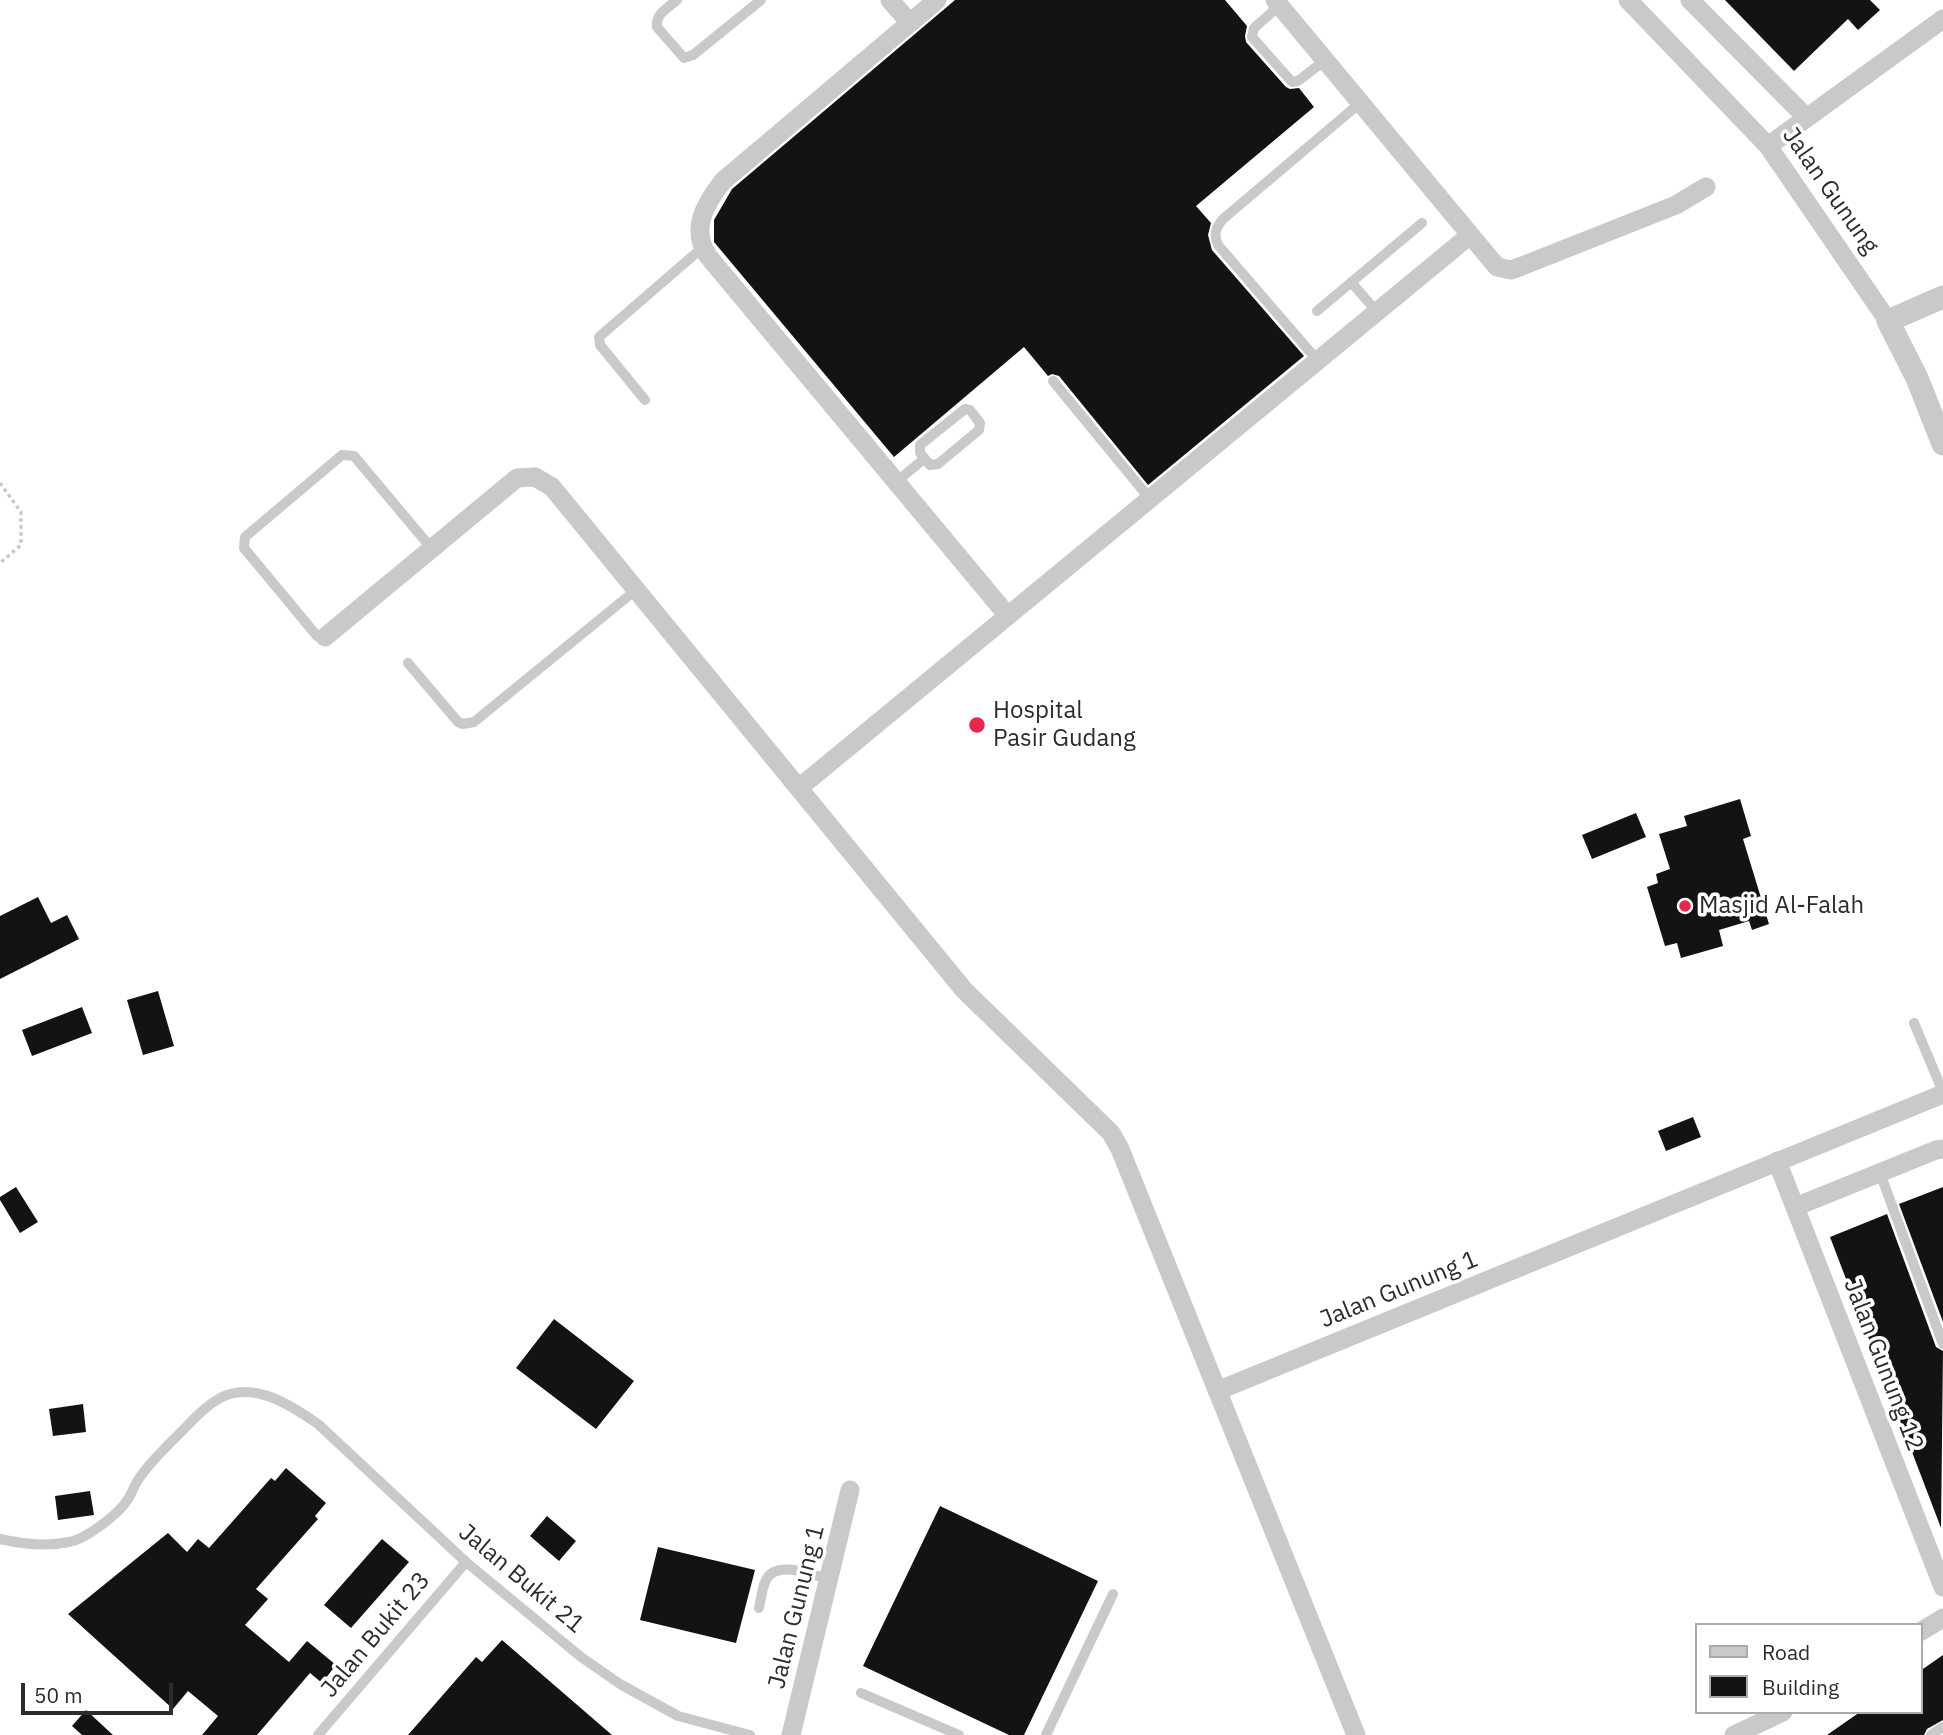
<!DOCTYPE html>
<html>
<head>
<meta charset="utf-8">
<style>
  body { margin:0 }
  #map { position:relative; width:1943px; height:1735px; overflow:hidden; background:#fff; font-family:"IBM Plex Sans",sans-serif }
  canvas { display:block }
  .legend { position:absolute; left:1695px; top:1623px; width:228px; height:91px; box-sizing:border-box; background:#fff; border:2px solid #ababab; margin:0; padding:9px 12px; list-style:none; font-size:21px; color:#2c2c2c }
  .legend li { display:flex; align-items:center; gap:14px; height:35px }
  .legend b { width:35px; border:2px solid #ababab }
  .scale { position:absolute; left:21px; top:1683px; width:152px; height:32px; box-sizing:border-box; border:4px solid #2c2c2c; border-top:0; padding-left:9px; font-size:21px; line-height:24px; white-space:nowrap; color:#2c2c2c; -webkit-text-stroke:5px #fff; paint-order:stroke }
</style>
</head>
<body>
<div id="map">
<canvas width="1943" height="1735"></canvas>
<ul class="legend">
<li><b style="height:9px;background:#c9c9c9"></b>Road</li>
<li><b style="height:19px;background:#131313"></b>Building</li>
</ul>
<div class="scale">50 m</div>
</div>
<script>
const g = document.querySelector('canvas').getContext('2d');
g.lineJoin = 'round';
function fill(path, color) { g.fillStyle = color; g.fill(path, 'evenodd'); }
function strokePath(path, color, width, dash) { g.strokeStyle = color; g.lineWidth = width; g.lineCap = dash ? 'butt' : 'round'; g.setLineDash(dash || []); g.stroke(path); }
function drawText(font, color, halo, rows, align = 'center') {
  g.font = font + ' "IBM Plex Sans",sans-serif'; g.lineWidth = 7; g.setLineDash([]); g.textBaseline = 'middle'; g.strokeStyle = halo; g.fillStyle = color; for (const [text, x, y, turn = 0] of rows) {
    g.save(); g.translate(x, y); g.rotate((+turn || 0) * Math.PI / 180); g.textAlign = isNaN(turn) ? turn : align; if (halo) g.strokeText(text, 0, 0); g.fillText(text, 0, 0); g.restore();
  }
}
fill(new Path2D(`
  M955,0H1225L1247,26L1245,36L1246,42L1286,87L1290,89L1299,88L1314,107L1196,206L1211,223L1208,235L1212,250L1304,356L1148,485L1059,376L1052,374L1048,376L1024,347L894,457L714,242V220L732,189Z
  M1725,0H1870L1880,10L1858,30L1848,19L1794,71Z
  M1740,799L1751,836L1743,839L1769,924L1752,930L1749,921L1719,930L1723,946L1681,958L1677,943L1665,946L1647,887L1658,883L1656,874L1670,869L1659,834L1687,826L1684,816Z
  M1636,813L1646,837L1592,859L1582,835Z
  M38,897L51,923L67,915L79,939L0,979V916Z
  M158,991L174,1046L143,1055L127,1000Z
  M82,1007L92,1033L32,1056L22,1030Z
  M1693,1117L1701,1137L1666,1151L1658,1131Z
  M16,1187L38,1222L20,1233L0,1200V1197Z
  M1943,1187V1322L1899,1204Z
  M1887,1214L1936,1347L1943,1351L1941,1528L1830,1237Z
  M554,1319L634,1381L596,1429L516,1368Z
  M83,1404L86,1432L53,1436L49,1409Z
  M286,1468L326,1503L315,1516L318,1519L256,1589L268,1599L245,1625L289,1662L307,1641L336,1665L322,1683L310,1673L257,1735H202L218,1716L188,1691L173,1709L68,1614L168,1533L187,1552L198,1539L209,1548L271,1478L275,1481Z
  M90,1491L94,1515L58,1520L55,1496Z
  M940,1506L1098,1581L1024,1735H1009L863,1666Z
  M547,1516L576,1541L559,1561L530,1536Z
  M382,1539L409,1562L351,1628L324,1605Z
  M658,1547L755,1570L736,1643L640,1620Z
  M502,1640L612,1735H408L476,1657L482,1662Z
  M1943,1655V1720L1927,1729L1924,1735H1827L1860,1712H1920V1671Z
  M86,1710L113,1735H82L72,1726Z`), '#131313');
strokePath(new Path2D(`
  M0,483L21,512V545L0,563`), '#c9c9c9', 3.5, [3.5, 3.5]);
strokePath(new Path2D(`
  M677,0C668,8 655,14 657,27L684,58L693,55L761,0
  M1279,6L1254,28L1252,37L1292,82L1298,81L1324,61
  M1351,282L1377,312
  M1317,311L1422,223
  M1318,361L1218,245C1213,235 1216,227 1223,219L1360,103
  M1053,381L1150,499
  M645,400L600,345L599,337L702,248
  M965,409L970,410L980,423L979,430L938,464L930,465L920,453V445Z
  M896,482L924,459
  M325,637L317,636L244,548L245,537L342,455L354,456L432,549
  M408,663L458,722L463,724L474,722L637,589
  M1914,1023L1943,1092
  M1880,1173L1943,1344
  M0,1539C22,1544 46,1547 69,1542C86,1539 119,1514 128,1499C132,1493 134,1486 138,1480C149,1463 166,1447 180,1433C193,1420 204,1407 220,1398C254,1380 292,1406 318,1424L466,1562L581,1657L620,1684L678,1716L750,1735
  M759,1608C761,1599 762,1588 766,1580C776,1559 812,1575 829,1579
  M861,1693L959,1735
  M318,1735L466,1562
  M1046,1735L1113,1594
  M1931,1735L1943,1727`), '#c9c9c9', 10);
strokePath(new Path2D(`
  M890,0L910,23
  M937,0L723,181C705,204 690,229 708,256L1008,616
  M1275,0L1497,267L1511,270L1522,266L1676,205L1706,187
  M1628,0L1768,146L1888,321
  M1690,0L1806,117
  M1768,146L1943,19
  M325,637L517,478L535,477L552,487L964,990L1111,1133L1120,1149L1356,1735
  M800,787L1469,236
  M1777,1161L1943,1587
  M1795,1207L1936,1150L1943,1149
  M1217,1391L1943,1094
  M1920,1632L1943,1618
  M791,1735L850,1490
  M1734,1735L1783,1712`), '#c9c9c9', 19);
strokePath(new Path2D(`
  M1943,297L1888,321L1917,378L1943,444`), '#c9c9c9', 23);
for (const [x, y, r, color] of [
  [977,725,9,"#ea274b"],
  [1685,906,7,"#ea274b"]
]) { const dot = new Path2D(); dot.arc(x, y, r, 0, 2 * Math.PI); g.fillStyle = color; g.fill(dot); strokePath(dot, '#fff', 2.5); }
drawText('24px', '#2c2c2c', '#fff', [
  ["Jalan Gunung",1830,191,55],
  ["Jalan Gunung 1",1399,1290,-22],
  ["Jalan Gunung 12",1883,1365,69],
  ["Jalan Bukit 21",521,1579,40],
  ["Jalan Gunung 1",797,1607,-76],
  ["Jalan Bukit 23",376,1635,-50]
]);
drawText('24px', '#2c2c2c', '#fff', [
  ["Hospital",993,711],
  ["Pasir Gudang",993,739],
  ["Masjid Al-Falah",1699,906]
], 'left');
</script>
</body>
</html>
